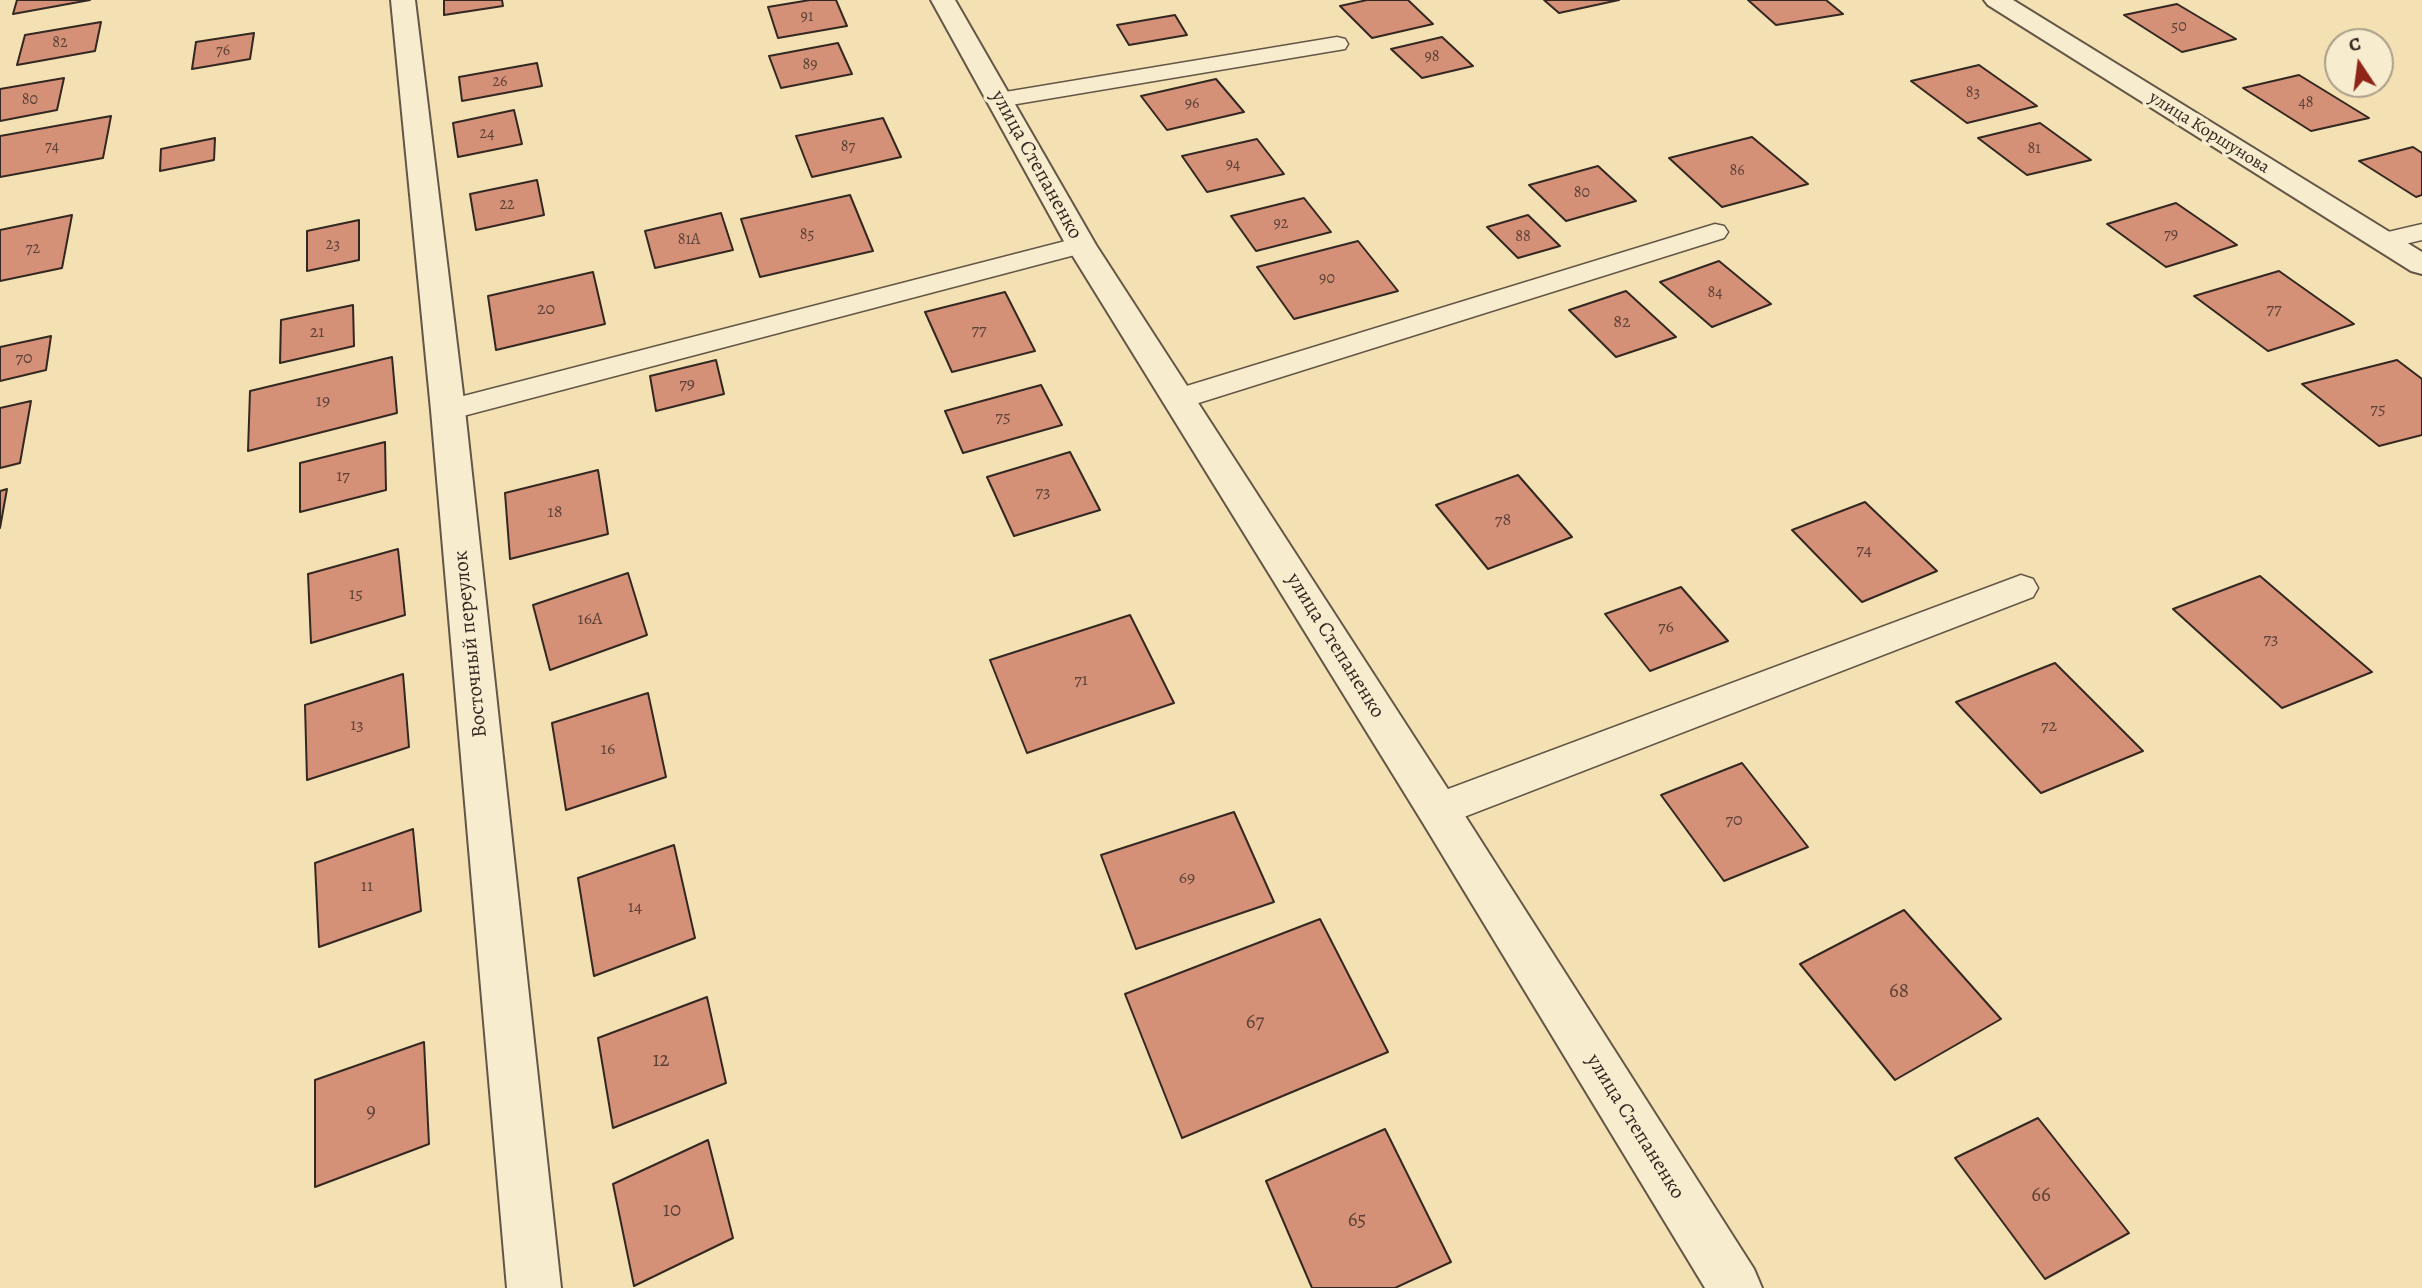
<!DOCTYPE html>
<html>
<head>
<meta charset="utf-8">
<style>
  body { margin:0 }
  #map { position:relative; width:2422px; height:1288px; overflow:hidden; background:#f4e1b3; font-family:Alegreya,serif }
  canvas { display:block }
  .north { position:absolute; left:2324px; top:28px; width:70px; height:70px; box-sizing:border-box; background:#f8ecce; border:2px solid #a99e89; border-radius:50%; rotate:347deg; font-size:19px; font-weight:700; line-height:28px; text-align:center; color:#332821 }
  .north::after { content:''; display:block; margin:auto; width:24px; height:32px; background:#8f2418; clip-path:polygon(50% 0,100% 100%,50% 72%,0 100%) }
</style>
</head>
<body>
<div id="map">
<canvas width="2422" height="1288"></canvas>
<div class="north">С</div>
</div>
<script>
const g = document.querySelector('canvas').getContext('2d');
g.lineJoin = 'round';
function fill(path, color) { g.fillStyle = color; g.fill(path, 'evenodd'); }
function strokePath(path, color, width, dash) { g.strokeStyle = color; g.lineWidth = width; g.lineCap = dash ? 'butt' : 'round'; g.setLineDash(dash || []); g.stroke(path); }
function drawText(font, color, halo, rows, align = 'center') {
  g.font = font + ' Alegreya,serif'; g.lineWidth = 7; g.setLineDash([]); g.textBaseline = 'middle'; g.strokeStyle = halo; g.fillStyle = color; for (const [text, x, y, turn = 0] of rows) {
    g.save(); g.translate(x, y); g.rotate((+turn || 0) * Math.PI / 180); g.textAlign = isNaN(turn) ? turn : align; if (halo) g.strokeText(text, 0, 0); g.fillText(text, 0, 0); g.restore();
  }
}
const building = new Path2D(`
  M17,0H90L13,14Z
  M444,0H502L503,6L444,15Z
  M810,0H836L847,26L778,38L768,7Z
  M1367,0H1408L1433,24L1372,38L1340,6Z
  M1544,0H1619L1559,13Z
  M1748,0H1826L1843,14L1776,25Z
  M2177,4L2236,39L2182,52L2124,15Z
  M1175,15L1187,35L1129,45L1117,25Z
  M101,22L95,51L17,65L25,35Z
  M254,33L250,59L192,69L196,42Z
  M1442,37L1473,66L1422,78L1391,49Z
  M838,43L852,74L781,88L769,56Z
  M537,63L542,86L462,101L459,77Z
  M1979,65L2037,106L1967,123L1911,81Z
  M2299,75L2369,118L2311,131L2243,88Z
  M64,78L57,110L0,121V89Z
  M1216,79L1244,112L1167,130L1141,96Z
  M514,110L522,144L458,157L453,123Z
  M111,116L103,158L0,177V136Z
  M883,118L901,157L812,177L796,136Z
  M2040,123L2091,160L2027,175L1978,138Z
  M1752,137L1808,184L1722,207L1669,158Z
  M215,138L214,160L160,171L161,149Z
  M1257,139L1284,174L1207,192L1182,156Z
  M2413,147L2422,153V195L2416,197L2359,161Z
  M1598,166L1636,201L1566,221L1529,185Z
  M537,180L544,215L476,230L470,194Z
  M850,195L873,251L760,277L741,219Z
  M1304,198L1331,232L1256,251L1231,216Z
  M2176,203L2237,245L2166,267L2107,224Z
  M721,213L733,250L655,268L645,231Z
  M72,215L62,268L0,281V230Z
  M1528,215L1560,246L1518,258L1487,227Z
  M359,220V260L307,271V231Z
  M1358,241L1398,291L1294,319L1257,267Z
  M1719,261L1771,304L1712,327L1660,282Z
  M2279,271L2354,324L2268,351L2194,296Z
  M593,272L605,324L496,350L488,296Z
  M1626,291L1676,337L1616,357L1569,310Z
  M1005,292L1035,351L952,372L925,312Z
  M353,305L354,346L280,363L281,320Z
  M51,336L46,370L0,381V347Z
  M392,357L397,413L248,451L250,391Z
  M716,360L724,394L656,411L650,376Z
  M2397,360L2422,379V435L2379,446L2302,384Z
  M1041,385L1062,425L963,453L945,411Z
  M31,401L20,463L0,468V408Z
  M385,442L386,490L300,512V463Z
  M1070,452L1100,510L1014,536L987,477Z
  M598,470L608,534L510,559L505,493Z
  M1518,475L1572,537L1488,569L1436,505Z
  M7,489L0,528V491Z
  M1865,502L1937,571L1862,602L1792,530Z
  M398,549L405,615L311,643L308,574Z
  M628,573L647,635L550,670L533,605Z
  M2260,576L2372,672L2282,708L2173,609Z
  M1681,587L1728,641L1650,671L1605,614Z
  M1130,615L1174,703L1027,753L990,660Z
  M2055,663L2143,751L2041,793L1956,702Z
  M403,674L409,747L307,780L305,705Z
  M648,693L666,777L566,810L552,723Z
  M1742,763L1808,847L1724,881L1661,795Z
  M1234,812L1274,902L1136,949L1101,855Z
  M413,829L421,911L319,947L315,863Z
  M674,845L695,938L594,976L578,878Z
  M1904,910L2001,1019L1895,1080L1800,964Z
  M1320,919L1388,1052L1182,1138L1125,994Z
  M707,997L726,1083L613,1128L598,1038Z
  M424,1042L429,1144L315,1187V1080Z
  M2038,1118L2129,1233L2045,1279L1955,1158Z
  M1385,1129L1451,1262L1395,1288H1312L1266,1181Z
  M708,1140L733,1238L634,1286L613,1184Z`);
fill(building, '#d59078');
strokePath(building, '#332821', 2);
const lane = new Path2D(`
  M1337,37L1345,39L1348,44L1345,49L999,107L991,105L987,100L991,95L999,93Z
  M1715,224L1724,226L1728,232L1724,238L1189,406L1178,409L1167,406L1163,399L1167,392Z
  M2422,224V240L2384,249L2375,247L2371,241L2375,235Z
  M1081,237L1090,239L1094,245L1090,251L448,420L437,417L433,410L437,403L448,400Z
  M2021,575L2033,579L2038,588L2033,597L1438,827L1424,822L1419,810L1424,798Z`);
const street = new Path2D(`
  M391,0H415L465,410L561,1288H507L431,410Z
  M931,0H955L1096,245L1453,797L1754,1269L1762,1288H1705L1423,823L1066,245Z
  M1984,0H2013L2422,252V274L2411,271L1988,5Z`);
strokePath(lane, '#635646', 3);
strokePath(street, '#635646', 4);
fill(lane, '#f8ecce');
fill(street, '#f8ecce');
drawText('16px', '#5c4237', null, [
  ["91",807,17],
  ["50",2179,27],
  ["82",60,43],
  ["76",223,51],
  ["98",1432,57],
  ["89",810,65],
  ["26",500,82],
  ["83",1973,93],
  ["80",30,100],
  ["48",2306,103],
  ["96",1192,104],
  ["24",487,134],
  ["74",52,147],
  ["87",848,147],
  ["81",2034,149],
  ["94",1233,165],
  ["86",1737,171],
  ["80",1582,193],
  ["22",507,205],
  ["92",1281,224],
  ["85",807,235],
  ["79",2171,235],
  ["88",1523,237],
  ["81А",689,240],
  ["23",333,245],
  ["72",33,249],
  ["90",1327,279],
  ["84",1715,293]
]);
drawText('18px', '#332821', '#f8ecce', [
  ["улица Коршунова",2209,133,32]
]);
drawText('18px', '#5c4237', null, [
  ["20",546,310],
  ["77",2274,310],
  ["82",1622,323],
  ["77",979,331],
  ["21",317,333],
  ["70",24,359],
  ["79",687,385],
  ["19",323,402],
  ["75",2378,410],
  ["75",1003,418],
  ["17",343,477],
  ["73",1043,493],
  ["18",555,513],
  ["78",1503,521],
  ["74",1864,551],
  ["15",356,595],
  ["16А",590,620],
  ["76",1666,628],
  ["73",2271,640],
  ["71",1081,681],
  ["13",357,726],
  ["72",2049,727],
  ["16",608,750],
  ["70",1734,821],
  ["69",1187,879],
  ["11",367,887],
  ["14",635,908]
]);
drawText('21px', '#332821', '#f8ecce', [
  ["улица Степаненко",1036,165,61],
  ["Восточный переулок",471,644,-96],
  ["улица Степаненко",1335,646,58],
  ["улица Степаненко",1635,1127,58]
]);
drawText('21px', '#5c4237', null, [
  ["68",1899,992],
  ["67",1255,1023],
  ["12",661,1061],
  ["9",371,1112],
  ["66",2041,1196],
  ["10",672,1211],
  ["65",1357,1221]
]);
</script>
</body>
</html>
